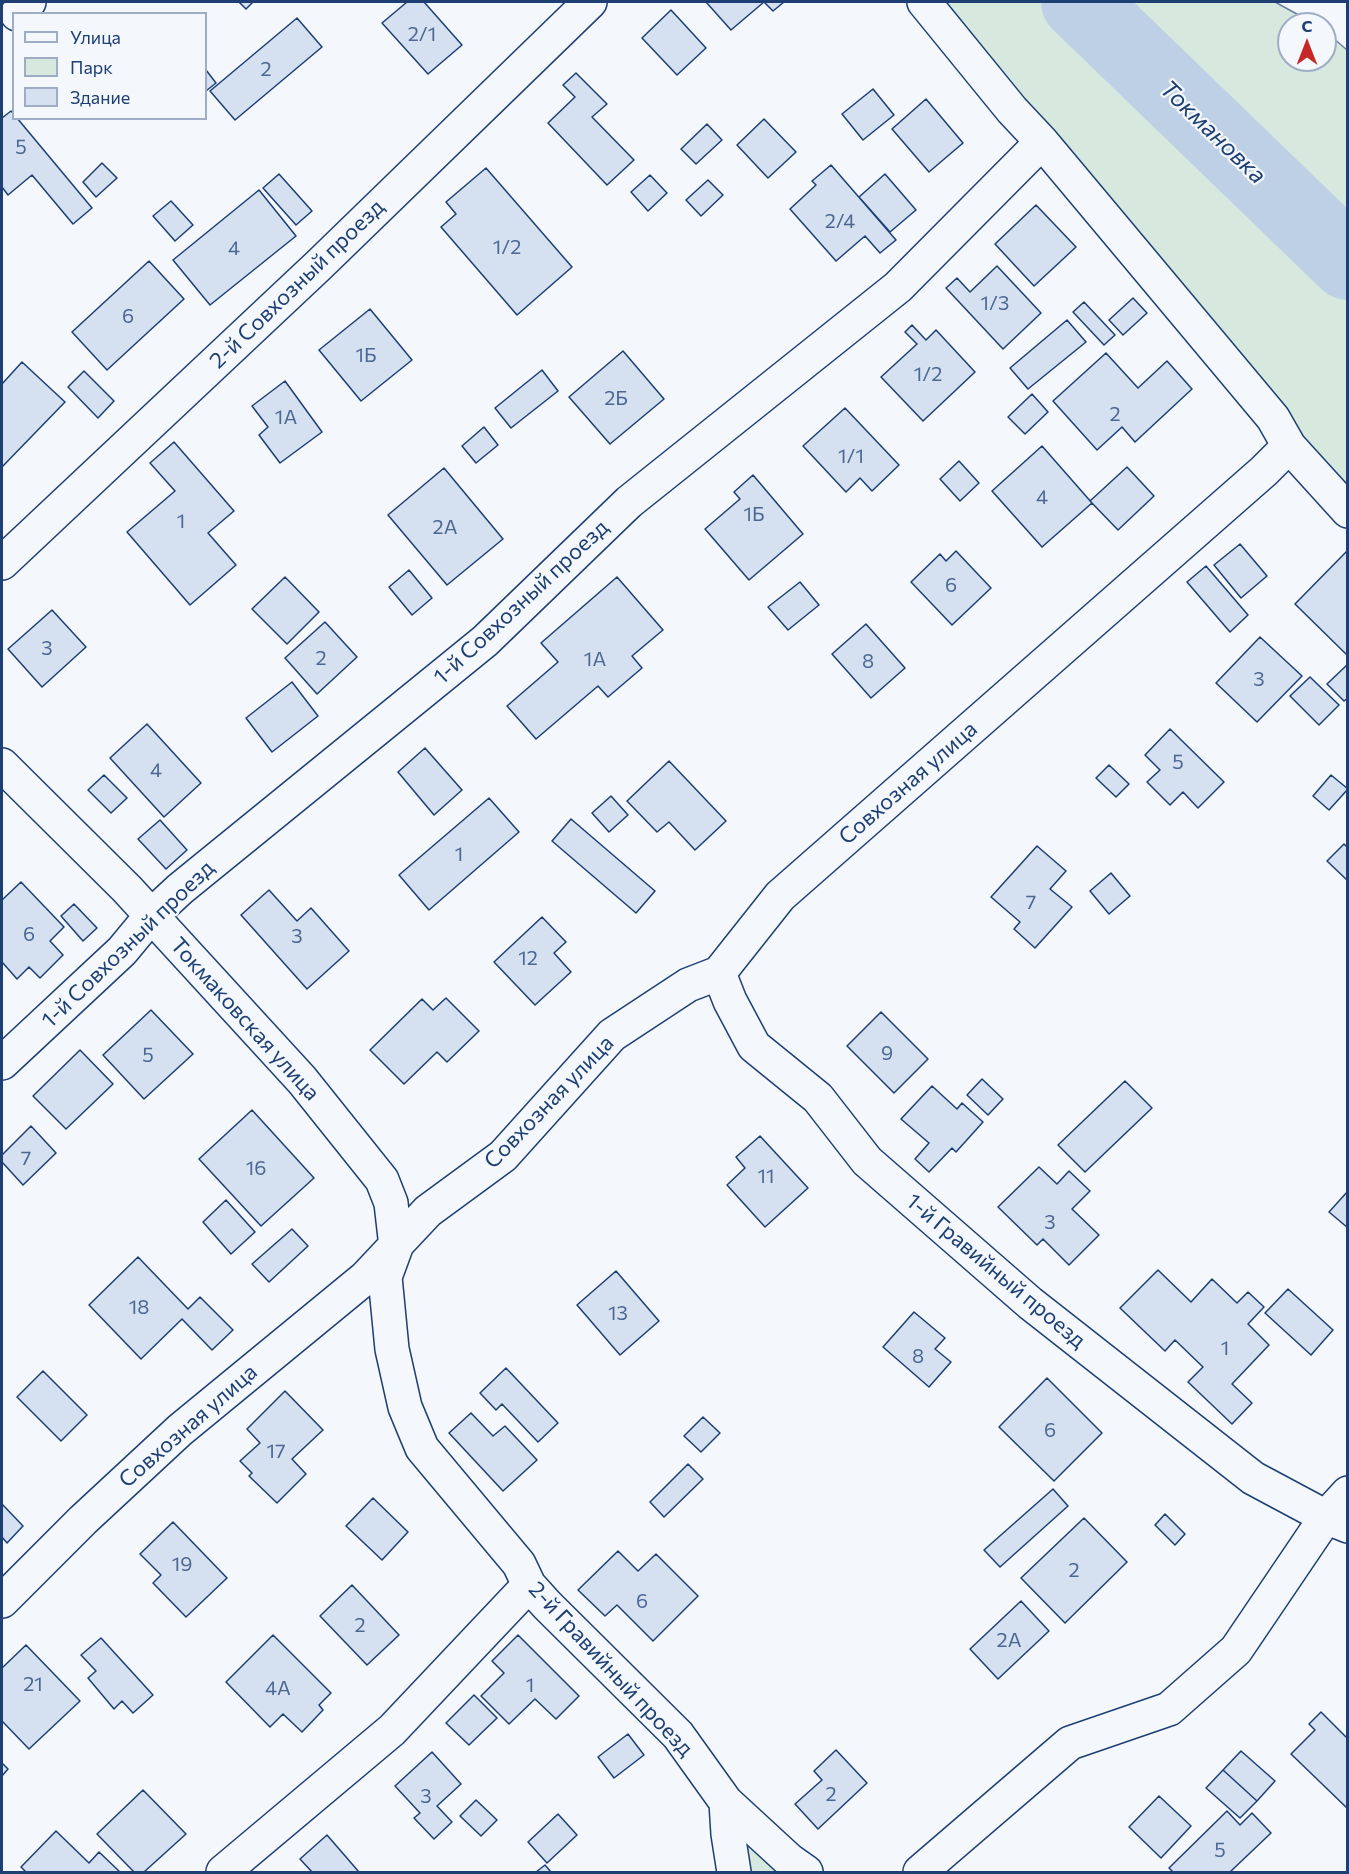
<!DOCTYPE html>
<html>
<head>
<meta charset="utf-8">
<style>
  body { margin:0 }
  #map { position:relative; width:1349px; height:1874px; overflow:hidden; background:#f4f7fb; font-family:Commissioner,sans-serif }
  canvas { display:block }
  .frame { position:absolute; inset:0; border:3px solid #1d3f73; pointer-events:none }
  .legend { position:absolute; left:12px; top:12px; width:195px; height:108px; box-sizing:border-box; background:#f4f7fb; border:2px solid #9eadc5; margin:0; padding:8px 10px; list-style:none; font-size:18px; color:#1d3f73 }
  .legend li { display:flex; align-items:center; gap:12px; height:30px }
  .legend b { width:30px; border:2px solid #9eadc5 }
  .north { position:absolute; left:1277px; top:12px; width:60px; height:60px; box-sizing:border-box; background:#f4f7fb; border:2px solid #9eadc5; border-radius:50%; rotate:0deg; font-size:16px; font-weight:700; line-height:24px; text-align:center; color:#1d3f73 }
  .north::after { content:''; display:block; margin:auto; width:21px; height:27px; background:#c62828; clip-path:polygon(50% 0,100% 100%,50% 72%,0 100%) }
</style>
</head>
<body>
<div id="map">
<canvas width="1349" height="1874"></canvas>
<div class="frame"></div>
<ul class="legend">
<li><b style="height:8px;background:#f4f7fb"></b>Улица</li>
<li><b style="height:16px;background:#d7e8df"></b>Парк</li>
<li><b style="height:16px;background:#d5e0f0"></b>Здание</li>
</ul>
<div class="north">С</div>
</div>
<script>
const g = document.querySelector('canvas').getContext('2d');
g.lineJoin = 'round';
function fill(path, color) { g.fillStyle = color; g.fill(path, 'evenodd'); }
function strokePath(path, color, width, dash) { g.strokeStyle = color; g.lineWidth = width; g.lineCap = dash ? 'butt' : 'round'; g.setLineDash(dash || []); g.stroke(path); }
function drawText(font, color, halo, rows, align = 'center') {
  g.font = font + ' Commissioner,sans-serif'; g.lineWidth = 4.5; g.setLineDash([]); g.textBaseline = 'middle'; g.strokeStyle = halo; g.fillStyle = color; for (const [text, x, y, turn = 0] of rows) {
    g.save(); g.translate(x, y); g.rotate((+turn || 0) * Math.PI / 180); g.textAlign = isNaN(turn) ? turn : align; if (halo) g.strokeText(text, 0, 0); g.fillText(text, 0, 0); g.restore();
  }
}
const green = new Path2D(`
  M938,2H1275L1315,24H1289V60H1325V31L1347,50V491L1334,477L1284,411Z
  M745,1837L786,1872H750Z`);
fill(green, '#d7e8df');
strokePath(green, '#687fa3', 1.5);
strokePath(new Path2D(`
  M1079,2L1348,262`), '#bed0e5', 76);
const building = new Path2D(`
  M239,2H253L246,9Z
  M407,2H424L462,45L428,74L382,23Z
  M706,2H784L773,11L764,2L731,30Z
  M671,10L706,48L677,75L642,38Z
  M297,18L322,47L235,120L210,91Z
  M206,70L216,83L206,91Z
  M576,73L607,104L592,117L634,160L607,185L548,123L575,97L563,85Z
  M873,89L894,115L863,140L842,114Z
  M926,99L963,143L929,172L892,129Z
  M11,111L14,114V118H17L92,208L73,224L32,175L8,195L2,187V118Z
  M764,119L796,152L768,178L737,145Z
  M707,124L722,140L696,164L681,149Z
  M102,163L117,178L96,197L83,182Z
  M831,165L896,240L880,253L865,236L836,261L790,209L816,185L812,181Z
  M486,168L572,267L517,315L441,227L456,214L446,202Z
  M279,174L312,211L296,225L263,188Z
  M885,174L916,210L890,232L859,197Z
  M650,175L667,193L648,211L631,192Z
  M708,180L723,195L701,216L686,200Z
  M259,190L296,236L210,305L173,260Z
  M171,201L193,225L175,241L153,216Z
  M1036,205L1076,247L1034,286L995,244Z
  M149,261L184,299L107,370L72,332Z
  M997,266L1041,313L1003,349L946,288L957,278L970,292Z
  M1133,298L1147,313L1123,335L1109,320Z
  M1084,302L1115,335L1104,345L1073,312Z
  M370,309L412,360L361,401L319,350Z
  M1067,320L1086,342L1028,389L1010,368Z
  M912,325L926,340L936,330L975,372L923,421L881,377L917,344L905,332Z
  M623,351L664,399L610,444L569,397Z
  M1106,353L1138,388L1167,361L1192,389L1135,442L1122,427L1097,450L1053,401Z
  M22,362L65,402L2,467V384Z
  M542,370L558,391L511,428L495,408Z
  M84,371L114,401L98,418L68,387Z
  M285,381L322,432L280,463L259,435L268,427L252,406Z
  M1032,394L1048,412L1025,434L1008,417Z
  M845,408L899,465L872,491L860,478L846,492L803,446Z
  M484,427L498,445L476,463L462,446Z
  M174,442L234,511L208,533L236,565L190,605L127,532L175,491L150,463Z
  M1042,446L1092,503L1042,547L992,491Z
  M959,461L979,483L960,501L940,479Z
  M1127,467L1154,496L1118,530L1090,501Z
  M444,468L503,539L447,585L388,515Z
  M753,475L803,534L749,580L705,529L740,499L734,492Z
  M1240,544L1267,576L1241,598L1214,565Z
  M956,551L991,588L952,625L911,582L940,554L946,561Z
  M1347,551L1348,552V656L1295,604Z
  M1206,566L1248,615L1230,632L1187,582Z
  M409,570L432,598L412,615L389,587Z
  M285,577L319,612L287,644L252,609Z
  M617,577L663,630L632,656L642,668L608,697L598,686L536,739L507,706L558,662L541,643Z
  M800,582L819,605L788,630L768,607Z
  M52,610L86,647L42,687L8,649Z
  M325,622L357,657L317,694L285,658Z
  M866,624L905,668L871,698L832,654Z
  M1260,637L1302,676L1257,722L1216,683Z
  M1348,664V698L1344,701L1327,684Z
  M1310,677L1339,705L1319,725L1290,696Z
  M292,682L318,716L272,752L246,718Z
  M147,724L201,783L164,817L110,758Z
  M1170,729L1224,782L1198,808L1183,792L1170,805L1147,782L1160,770L1145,755Z
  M425,748L462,790L434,815L398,772Z
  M669,761L726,821L695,850L669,822L657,832L627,801Z
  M1109,765L1129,784L1116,797L1096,778Z
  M104,775L127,798L111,813L88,790Z
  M1331,775L1348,789L1329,810L1313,796Z
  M611,796L628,815L609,832L592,813Z
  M489,798L519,832L429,910L399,875Z
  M571,819L655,891L636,913L552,841Z
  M160,820L187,850L166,869L138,839Z
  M1344,844L1348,848V881L1327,861Z
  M1037,846L1066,871L1050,889L1072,907L1035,948L1014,929L1020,922L991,897Z
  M1111,873L1130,896L1109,914L1090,891Z
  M21,882L64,927L50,941L63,955L40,978L29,967L17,979L2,962V900Z
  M269,890L297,921L311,908L349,951L307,989L241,915Z
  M74,904L97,928L83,941L61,916Z
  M542,917L566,942L554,953L571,972L535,1005L494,962Z
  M446,998L479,1031L447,1062L437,1052L404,1084L370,1050L422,999L433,1010Z
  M151,1010L193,1054L144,1099L103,1055Z
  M881,1012L928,1059L894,1093L847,1046Z
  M80,1050L113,1084L66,1129L33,1096Z
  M982,1079L1003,1099L988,1115L967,1095Z
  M1125,1081L1152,1108L1085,1172L1058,1145Z
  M932,1086L957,1109L962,1103L983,1122L956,1152L952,1148L929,1172L915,1159L929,1143L901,1119Z
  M252,1110L314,1178L261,1226L199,1159Z
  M31,1126L56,1153L23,1185L2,1162V1155Z
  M760,1136L808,1188L765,1227L727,1185L745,1168L736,1157Z
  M1039,1167L1057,1184L1069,1171L1090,1191L1072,1209L1099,1235L1069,1265L1043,1239L1037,1245L998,1207Z
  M1348,1191V1228L1329,1212Z
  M226,1200L255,1232L231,1254L203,1222Z
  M292,1229L308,1246L269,1282L252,1264Z
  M138,1257L188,1309L200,1297L233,1330L212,1350L182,1319L141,1359L89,1305Z
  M1158,1270L1191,1302L1212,1279L1237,1303L1248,1292L1264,1307L1248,1324L1269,1345L1232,1384L1252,1403L1232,1424L1188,1382L1203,1367L1175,1340L1165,1351L1120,1308Z
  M616,1271L659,1321L620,1355L577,1305Z
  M1288,1289L1333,1330L1311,1355L1265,1313Z
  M914,1312L945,1338L935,1349L951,1362L929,1387L883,1347Z
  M506,1368L558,1423L538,1442L502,1404L496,1410L480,1393Z
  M43,1371L87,1415L61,1441L17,1397Z
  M1047,1378L1102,1433L1054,1481L999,1427Z
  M285,1391L323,1430L292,1459L306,1474L277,1503L249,1476L252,1473L240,1461L260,1443L247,1429Z
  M471,1413L493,1436L505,1426L537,1460L503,1491L449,1433Z
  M703,1417L720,1433L701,1452L684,1436Z
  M688,1464L703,1479L664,1517L650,1502Z
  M1053,1489L1068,1506L1000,1567L984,1550Z
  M373,1498L408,1532L382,1560L346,1526Z
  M2,1504L23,1526L7,1543L2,1537Z
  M1165,1514L1185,1534L1175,1545L1155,1525Z
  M1084,1518L1127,1562L1065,1623L1021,1578Z
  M173,1522L227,1578L186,1617L153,1583L161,1575L140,1554Z
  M618,1551L638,1571L656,1554L698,1596L653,1641L617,1605L605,1616L578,1590Z
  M352,1585L399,1635L367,1665L320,1616Z
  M1021,1601L1049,1631L998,1679L970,1649Z
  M273,1635L331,1693L319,1705L323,1710L302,1732L283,1714L270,1727L226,1682Z
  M518,1635L579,1696L556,1719L535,1699L509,1724L481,1696L504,1673L492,1661Z
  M101,1638L153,1695L133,1713L122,1701L114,1709L88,1678L96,1671L81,1655Z
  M26,1645L80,1701L29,1749L2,1721V1668Z
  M474,1695L497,1718L469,1745L446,1723Z
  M1321,1712L1348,1739V1809L1291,1754L1315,1730L1309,1724Z
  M628,1734L644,1755L614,1778L598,1757Z
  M836,1750L867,1783L818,1829L795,1804L822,1780L814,1771Z
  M1241,1751L1275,1781L1257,1801L1223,1770Z
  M432,1752L461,1784L437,1806L452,1822L434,1839L414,1818L420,1813L395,1786Z
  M2,1763L8,1769L2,1776Z
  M1223,1770L1257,1801L1240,1818L1206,1788Z
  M143,1790L186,1834L144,1872H134L97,1834Z
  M1159,1796L1191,1826L1161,1858L1129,1827Z
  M476,1800L497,1820L481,1836L460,1816Z
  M1227,1811L1240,1825L1252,1813L1271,1833L1230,1872H1173L1169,1868Z
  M558,1814L577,1835L547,1863L528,1842Z
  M56,1831L89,1863L99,1852L120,1872H26L21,1867Z
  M327,1835L359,1872H312L300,1859Z
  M545,1865L551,1872H536Z`);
fill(building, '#d5e0f0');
strokePath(building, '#1d3f73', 1.5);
const minor = new Path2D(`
  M924,2L1012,110L1042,142L1273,418L1289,446L1348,511
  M17,14L29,2
  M2,563L319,265L590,2
  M2,765L127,889L302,1080L382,1180L391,1203L396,1247L385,1277L392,1349L405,1407L422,1448L519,1564L529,1585L547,1605L678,1735L726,1802L728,1834L734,1872
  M719,973L730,1001L754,1046L818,1098L867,1161L1030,1303L1253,1478L1326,1517L1348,1526
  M2,1063L122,951L151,916L180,889L485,641L629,502L898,287L1042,142
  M2,1601L83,1520L180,1430L365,1278L428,1211L503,1156L612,1035L688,985L719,973L780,896L1264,471L1289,446
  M726,1802L789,1860L806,1872
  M223,1872L392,1730L529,1585
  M920,1872L1070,1743L1169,1709L1236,1650L1326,1517L1348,1493`);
strokePath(minor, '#1d3f73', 36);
strokePath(minor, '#f4f7fb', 33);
drawText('20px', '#4b6792', null, [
  ["2/1",422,34],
  ["2",266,69],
  ["5",21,147],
  ["2/4",840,221],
  ["1/2",507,247],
  ["4",234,248],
  ["1/3",995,303],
  ["6",128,316],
  ["1Б",366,355],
  ["1/2",928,374],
  ["2Б",616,398],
  ["2",1115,414],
  ["1А",286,417],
  ["1/1",851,456],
  ["4",1042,497],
  ["1Б",754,514],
  ["1",181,521],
  ["2А",445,527],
  ["6",951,585],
  ["3",47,648],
  ["2",321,658],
  ["1А",595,659],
  ["8",868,661],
  ["3",1259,679],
  ["5",1178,762],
  ["4",156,770],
  ["1",459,854],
  ["7",1031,902],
  ["6",29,934],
  ["3",297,936],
  ["12",528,958],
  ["9",887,1053],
  ["5",148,1055],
  ["7",26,1158],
  ["16",256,1168],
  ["11",766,1176],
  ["3",1050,1222],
  ["18",139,1307],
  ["13",618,1313],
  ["1",1225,1348],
  ["8",918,1356],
  ["6",1050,1430],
  ["17",276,1451],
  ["19",182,1564],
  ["2",1074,1570],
  ["6",642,1601],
  ["2",360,1625],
  ["2А",1009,1640],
  ["21",33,1684],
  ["1",530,1685],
  ["4А",278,1688],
  ["2",831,1794],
  ["3",426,1796],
  ["5",1220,1850]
]);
drawText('22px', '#1d3f73', '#f4f7fb', [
  ["2-й Совхозный проезд",297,284,-44],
  ["1-й Совхозный проезд",521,602,-43],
  ["Совхозная улица",908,783,-41],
  ["1-й Совхозный проезд",128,944,-44],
  ["Токмаковская улица",245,1019,48],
  ["Совхозная улица",549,1102,-46],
  ["1-й Гравийный проезд",996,1271,40],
  ["Совхозная улица",188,1426,-41],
  ["2-й Гравийный проезд",611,1669,47]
]);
drawText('italic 24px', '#1d3f73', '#f4f7fb', [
  ["Токмановка",1213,132,44]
]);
</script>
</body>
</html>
